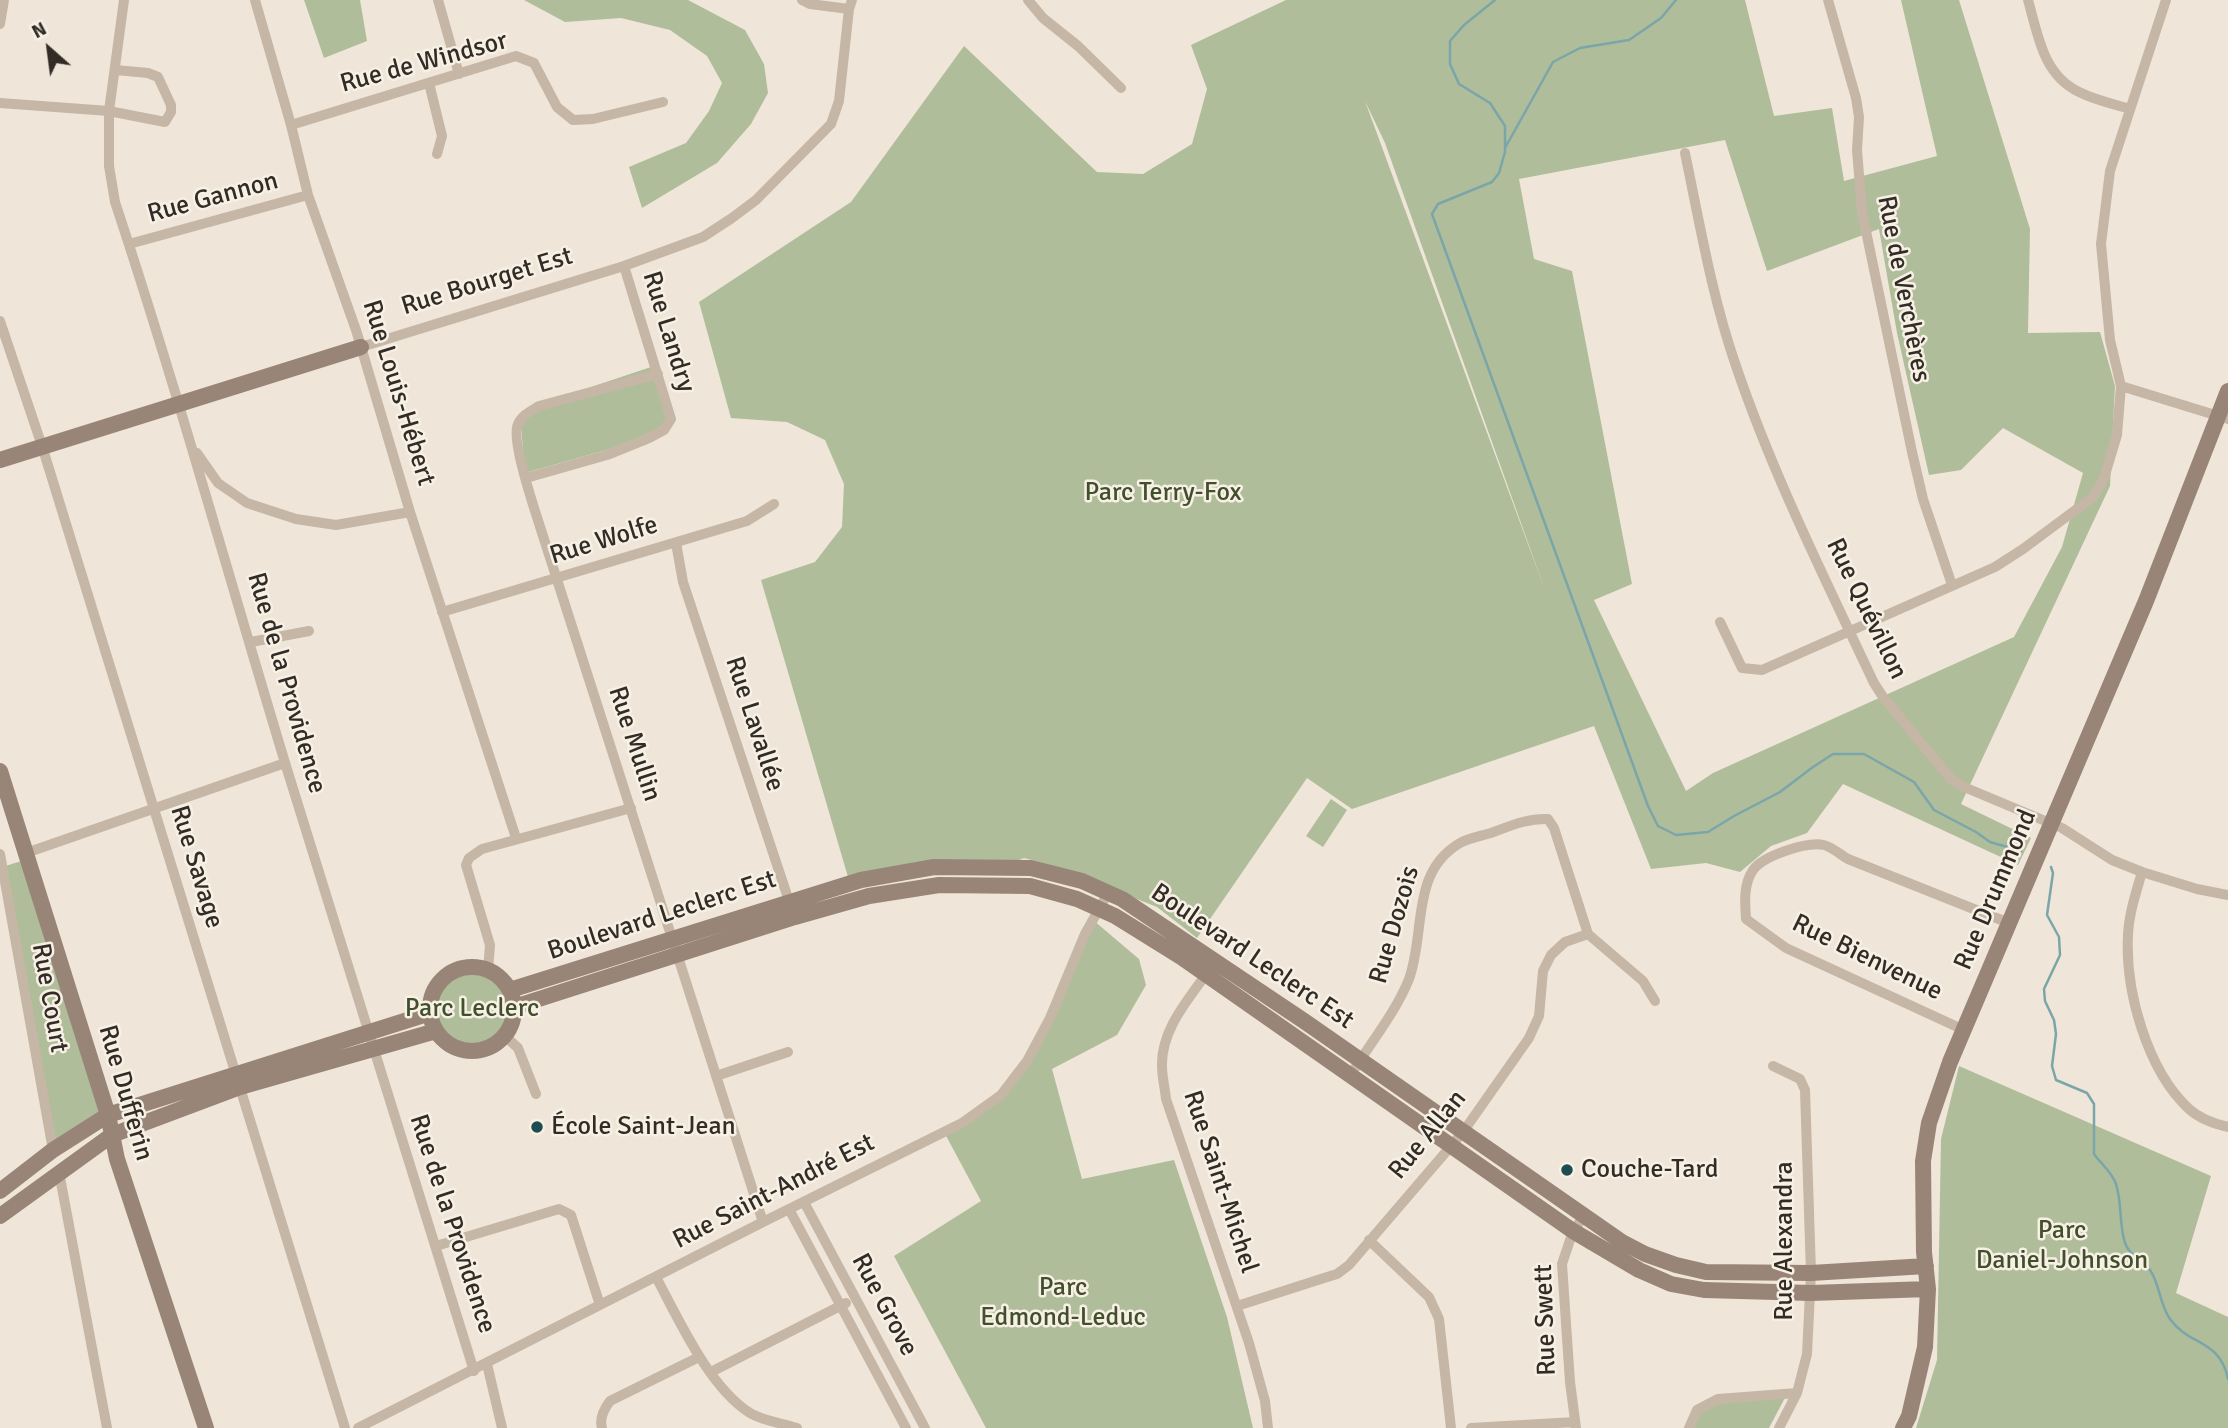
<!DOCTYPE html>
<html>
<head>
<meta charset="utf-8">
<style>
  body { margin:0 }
  #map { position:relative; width:2228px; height:1428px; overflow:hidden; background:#efe6d9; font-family:Signika,sans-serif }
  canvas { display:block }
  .north { position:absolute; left:14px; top:14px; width:70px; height:70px; -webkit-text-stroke:5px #f7f0e5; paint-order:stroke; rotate:332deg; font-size:19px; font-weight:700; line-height:28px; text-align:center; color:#332b26 }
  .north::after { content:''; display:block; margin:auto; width:24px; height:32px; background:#332b26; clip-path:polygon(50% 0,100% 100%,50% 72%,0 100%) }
</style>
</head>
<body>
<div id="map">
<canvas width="2228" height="1428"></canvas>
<div class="north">N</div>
</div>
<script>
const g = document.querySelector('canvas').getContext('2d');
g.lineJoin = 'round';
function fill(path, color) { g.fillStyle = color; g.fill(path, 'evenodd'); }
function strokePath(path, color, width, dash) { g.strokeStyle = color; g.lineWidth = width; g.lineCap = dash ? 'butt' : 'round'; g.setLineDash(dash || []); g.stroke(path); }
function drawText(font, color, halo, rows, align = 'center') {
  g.font = font + ' Signika,sans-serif'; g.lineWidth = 5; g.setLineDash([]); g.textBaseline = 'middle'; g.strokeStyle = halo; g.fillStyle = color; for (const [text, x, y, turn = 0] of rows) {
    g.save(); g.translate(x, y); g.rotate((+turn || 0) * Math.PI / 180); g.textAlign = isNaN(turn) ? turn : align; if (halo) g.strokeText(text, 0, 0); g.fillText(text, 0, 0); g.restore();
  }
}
fill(new Path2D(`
  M304,0H360L367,41L324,58Z
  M524,0H688L745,30L764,64L768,93L751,124L717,163L642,208L629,167L686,143L709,111L722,83L707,56L670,30L621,18L565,22Z
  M1286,0H1745L1774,116L1832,108L1844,181L1937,156L1901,0H1959L2030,229L2028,333L2100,332L2115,386L2110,486L1961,804L2031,838L2018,865L1843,784L1807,833L1771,846L1740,872L1706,863L1651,869L1594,726L1352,809L1307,778L1197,938L1157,907L1050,865L1024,858L1014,862L848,877L761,580L815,562L842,527L844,484L825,440L787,422L731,418L699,302L851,202L964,46L1097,172L1143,174L1192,144L1207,89L1191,45ZM1365,101L1385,143L1546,593ZM1725,140L1767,271L1879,229L1897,333L1929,475L1961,470L2003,428L2083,473L2062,547L2014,637L1713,773L1686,791L1594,600L1632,584L1572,271L1534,259L1519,179Z
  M657,365L670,419L642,440L525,473L520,415L534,406Z
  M1331,799L1347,810L1323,847L1306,836Z
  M28,859L108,1115L57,1146L2,867Z
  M1093,920L1139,959L1146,985L1117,1035L1052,1069L1082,1179L1174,1160L1227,1317L1253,1428H986L894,1256L981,1201L944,1132L1001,1095L1027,1061Z
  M430 1009a42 42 0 1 1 84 0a42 42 0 1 1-84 0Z
  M1959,1066L2211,1176L2176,1293L2228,1317V1428H1916L1937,1360L1941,1139Z
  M1788,1392L1769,1428H1689L1696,1406Z`), '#b0bd9a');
strokePath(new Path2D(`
  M1495,0L1464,25L1450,41V64L1459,84L1490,103L1505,126V152L1499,173L1492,182L1438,204L1432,214L1648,806L1658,826L1676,835L1708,832L1734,816L1780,792L1813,767L1833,754H1864L1914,782L1934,810L1976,832L1990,842L2021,851
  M1505,148L1553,62L1580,48L1629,40L1661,18L1676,0
  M2051,867L2053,873L2047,915L2059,937L2060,955L2044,989L2045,1001L2054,1020L2056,1034L2052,1066L2056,1080L2087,1093L2094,1104V1154C2101,1164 2112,1172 2116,1184C2122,1203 2119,1224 2125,1243C2130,1257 2143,1259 2150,1270C2160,1284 2159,1303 2170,1319C2189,1346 2220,1339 2228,1379`), '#7aa6aa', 2.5);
strokePath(new Path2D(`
  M124,0L109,111V166L115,202C177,389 229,578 286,766C347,968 413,1169 474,1371
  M255,0L291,125L308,195L356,330L410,512L516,838
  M438,0L459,74
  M802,0L810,4L849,9
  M1028,0L1043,18L1078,46L1121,88
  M1828,0L1856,98L1859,117L1857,150L1862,212L1912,452L1923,499L1952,585
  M2028,0C2038,35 2043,75 2079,92C2095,100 2113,104 2130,109
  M0,24L4,0
  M429,83L442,136L437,154
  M0,103L109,111L165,122L171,112V105L158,77L148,73L116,70
  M291,125L516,56L534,63L557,107L573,120L593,119L663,102
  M1685,153C1700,225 1712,297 1736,366C1773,475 1825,579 1874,683L1883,697L1951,779L1964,787L2062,828L2112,860L2142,872L2197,889L2228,895
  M129,244L308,195
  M0,321L42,446L345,1428
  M361,347L624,266L703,237L732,218L756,200L831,124L839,101L849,9L852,0
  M658,374L539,406C531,411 522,415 518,424C511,437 530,495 535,511L763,1222
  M2121,386L2228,419
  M197,453L218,483L247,503L296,519L336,525L410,512
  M526,478L607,455L649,438L664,430L671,419L624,266
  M676,543L683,582L791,907
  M442,612L747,521L774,504
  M1720,622L1742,668L1762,670L1995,567L2023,549L2093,497L2104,478L2117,435L2121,386L2110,340L2101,244L2110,171L2166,0
  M251,642L309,631
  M26,853L285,763
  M0,854L53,1150
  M2142,872C2136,893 2129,913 2128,935C2125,991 2147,1070 2189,1109C2199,1118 2215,1124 2228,1127
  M488,970L490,945L466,865L469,858L482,849L631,808
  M1209,970C1189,999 1161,1029 1162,1066C1162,1077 1165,1088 1166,1099L1249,1343L1265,1401L1268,1428
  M1964,1030L1786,948L1746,919C1745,903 1743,885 1753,870C1763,856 1807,841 1824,845C1832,847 1841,855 1848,859L2009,923
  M504,1035L518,1048L536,1094
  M1773,1066L1800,1079L1805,1090L1811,1273L1807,1354L1797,1393L1779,1428
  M716,1076L788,1052
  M1350,1076C1369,1045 1396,1012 1409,979C1426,932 1410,872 1460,843C1469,838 1481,836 1491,833C1510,826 1528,818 1548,819L1554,828L1588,934L1643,981L1655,1001
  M59,1172L107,1428
  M804,1202L925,1428
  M789,1209L906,1428
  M1369,1240L1429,1297L1439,1319L1451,1428
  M436,1246L559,1209L571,1215L600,1305
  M656,1277C679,1320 709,1387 750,1413C763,1421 782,1423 797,1428
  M1237,1306L1324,1278L1337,1274L1349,1265L1463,1132L1529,1038L1539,1016L1543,971L1551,955L1565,942L1588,934
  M487,1364L502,1428
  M711,1372L846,1303
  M358,1428L763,1222L962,1123L1001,1095L1027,1061L1050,1018L1085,934L1108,893
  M602,1428C599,1418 604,1409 610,1401L699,1357
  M1471,1428L1575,1422
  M1576,1428L1570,1382L1562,1264L1573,1231L1585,1215
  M1689,1428L1697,1410L1718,1399L1797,1393`), '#c6b6a6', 10);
strokePath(new Path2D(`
  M0,460L361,347
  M0,771L108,1115L117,1159L206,1428
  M430 1009a42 42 0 1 1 84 0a42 42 0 1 1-84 0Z
  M510,990L861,880L934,867L1031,868L1082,881L1122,899L1304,1021L1622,1242L1645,1254L1676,1265L1706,1272L1811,1273L1926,1266
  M514,1007L795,917L869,896L939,885L1030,886L1077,899L1115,916L1181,957L1573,1231L1639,1270L1671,1284L1704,1290L1811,1293L1928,1289
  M0,1191L53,1150L108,1115L430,1013
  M0,1216L112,1135L240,1087L436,1031
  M1903,1428L1909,1416L1925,1347L1928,1289L1924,1252L1923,1161L1929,1123L1950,1062L2146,601L2228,391`), '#998578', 16);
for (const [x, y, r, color] of [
  [537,1127,7,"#1f4c51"],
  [1567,1170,7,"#1f4c51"]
]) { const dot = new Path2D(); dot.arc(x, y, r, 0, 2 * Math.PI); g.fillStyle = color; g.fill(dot); strokePath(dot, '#f7f0e5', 2.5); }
drawText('26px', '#332b26', '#f7f0e5', [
  ["Rue de Windsor",424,63,-15],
  ["Rue Gannon",213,198,-15],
  ["Rue Bourget Est",487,282,-17],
  ["Rue de Verchères",1903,289,79],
  ["Rue Landry",668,332,73],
  ["Rue Louis-Hébert",398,393,73],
  ["Rue Wolfe",604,541,-17],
  ["Rue Quévillon",1866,609,64],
  ["Rue de la Providence",286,683,74],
  ["Rue Lavallée",754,724,72],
  ["Rue Mullin",634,744,72],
  ["Rue Savage",196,867,73],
  ["Rue Drummond",1996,890,-67],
  ["Boulevard Leclerc Est",662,916,-18],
  ["Rue Dozois",1395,925,-74],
  ["Boulevard Leclerc Est",1252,957,34],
  ["Rue Bienvenue",1867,958,26],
  ["Rue Court",49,998,80],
  ["Rue Dufferin",125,1093,74],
  ["Rue Allan",1428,1135,-51],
  ["Rue Saint-Michel",1220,1182,72],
  ["Rue Saint-André Est",774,1192,-27],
  ["Rue de la Providence",452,1224,72],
  ["Rue Alexandra",1785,1241,-90],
  ["Rue Grove",884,1305,62],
  ["Rue Swett",1546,1320,-92]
]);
drawText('26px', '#414f2c', '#f7f0e5', [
  ["Parc Terry-Fox",1163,493],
  ["Parc Leclerc",472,1009],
  ["Parc",2062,1231],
  ["Daniel-Johnson",2062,1261],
  ["Parc",1063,1288],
  ["Edmond-Leduc",1063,1318]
]);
drawText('26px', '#332b26', '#f7f0e5', [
  ["École Saint-Jean",551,1127],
  ["Couche-Tard",1581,1170]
], 'left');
</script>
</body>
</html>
